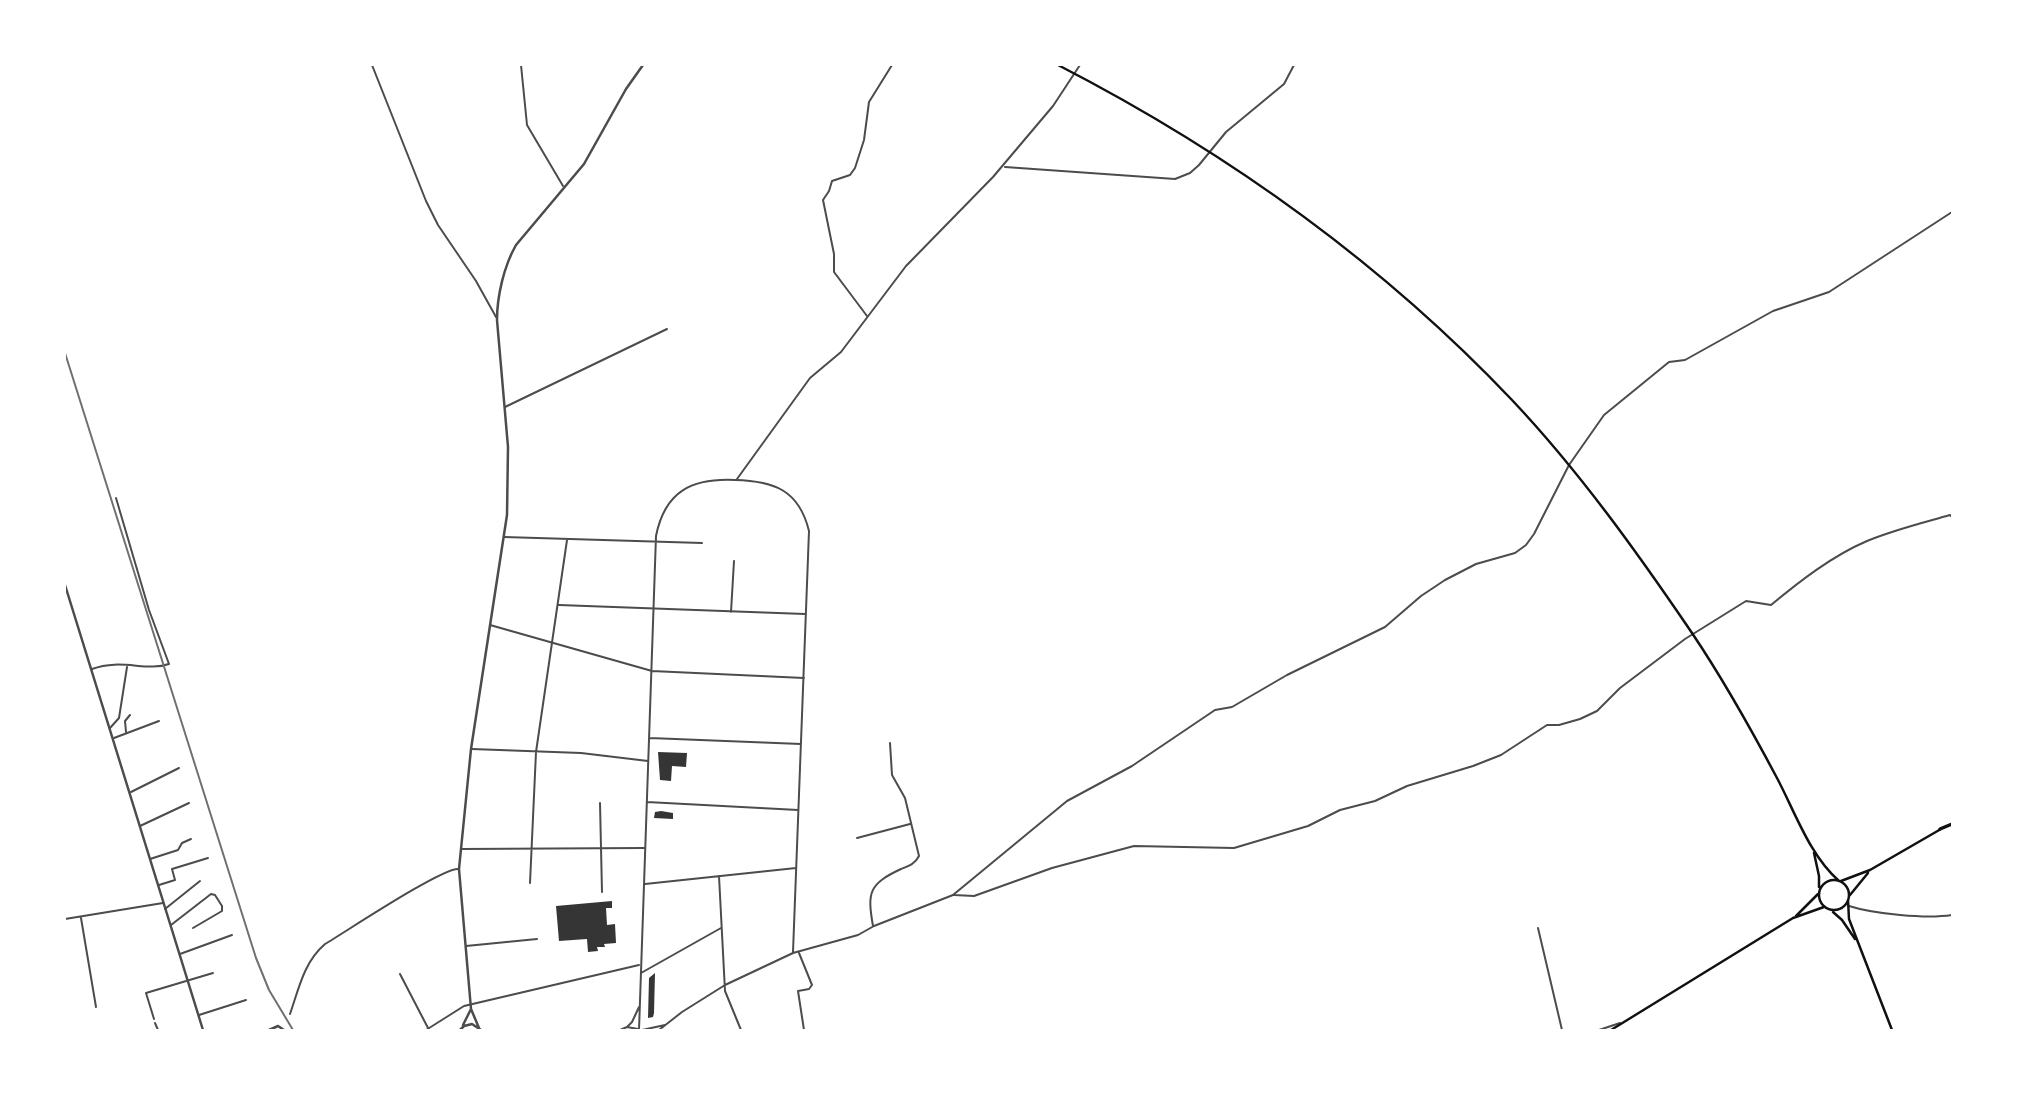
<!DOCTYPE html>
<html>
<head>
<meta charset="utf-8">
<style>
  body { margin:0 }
  #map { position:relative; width:2017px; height:1095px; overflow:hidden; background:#fff; font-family:Cabin,sans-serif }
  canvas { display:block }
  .frame { position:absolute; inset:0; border:66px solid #fff; pointer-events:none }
</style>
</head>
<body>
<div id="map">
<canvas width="2017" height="1095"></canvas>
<div class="frame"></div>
</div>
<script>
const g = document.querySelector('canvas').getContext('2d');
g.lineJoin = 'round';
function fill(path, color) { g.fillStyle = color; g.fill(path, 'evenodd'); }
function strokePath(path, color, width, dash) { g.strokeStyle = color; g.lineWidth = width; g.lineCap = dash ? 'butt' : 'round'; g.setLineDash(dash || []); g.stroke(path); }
fill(new Path2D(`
  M658,752L687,753L686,767L672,766L671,781L660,780Z
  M661,811L673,813V819L654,818L655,812Z
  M612,901V908H606L607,925L615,924L616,943L604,944L605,947H597L598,951L588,952L587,939L559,941L556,906Z
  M655,973L654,1013L653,1017L648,1018L649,978Z`), '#353535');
strokePath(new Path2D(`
  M372,65L426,201L438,225L476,281L496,317
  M521,65L527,125L563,186
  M1005,167L1175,179L1190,173L1199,165L1226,132L1284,84L1294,65
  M867,316L834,272V254L823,200L829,191L832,181L850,175L855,168L864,140L869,102L892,65
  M505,407L667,329
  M737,479L810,378L841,352L906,266L993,177L1053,106L1080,65
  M504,537L702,543
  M559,605L805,614
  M731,612L734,561
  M490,625L652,671L804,678
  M92,669C121,658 147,672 169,664L149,610L116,498
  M110,728L119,718L127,667
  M126,732L125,721L130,715
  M114,738L159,721
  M650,738L801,744
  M472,749L581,753L648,761
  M131,792L179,768
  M647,802L798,810
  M600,803L602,892
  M140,826L189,803
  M857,838L910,824
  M461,849L644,848
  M150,859L178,850L182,843L191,839
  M719,876L725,991L741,1030
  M530,883L536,752L567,540
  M645,884L796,868
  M159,885L175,880L172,869L208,858
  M954,895L974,896L1052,868L1134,846L1234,848L1308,826L1340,810L1375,801L1407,786L1473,766L1501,755L1547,725H1559L1580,719L1597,711L1620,688L1685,639L1746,601L1771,605C1800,581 1832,556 1867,541C1893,530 1922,523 1950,515L1952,517
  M1849,906C1874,914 1926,919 1952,915
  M165,909L200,881
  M81,918L96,1007
  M65,919L163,903
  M171,925L211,894L215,895L222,906V911L193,928
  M873,926C867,892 869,884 901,869C909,866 915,864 919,856L905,798L892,775L890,743
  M1538,928L1562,1030
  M466,946L537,939
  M799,953L812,985L809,989L798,991L804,1030
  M180,954L232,935
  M641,973L721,928
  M400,974L428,1028
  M290,1014C299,988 304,962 325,944C347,931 440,869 458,869
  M199,1015L246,1000
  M154,1019L146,993L213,973
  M155,1023L158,1030
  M627,1027L632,1022L639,1007
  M426,1030L464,1006L639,965
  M620,1030L627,1027L638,1029
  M639,1030L656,536C665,491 692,478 735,480C774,481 799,490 809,531L793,952
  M642,1030L665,1025
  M659,1030L682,1012L725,985L793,953L858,935L874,926L953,895L1067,801L1132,766L1215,710L1232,707L1287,675L1385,627L1421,596L1445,580L1476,564L1515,553L1526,545L1534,534L1569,465L1604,415L1669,362L1685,360L1773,311L1829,292L1952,212
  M1599,1030L1620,1023`), '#4c4c4c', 2);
strokePath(new Path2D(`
  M65,585L203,1030
  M463,1025L471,1009
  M479,1028L471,1009L459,869L471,749L507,515L508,447L497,320C497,296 504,266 516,245L584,164L626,89L643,65
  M269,1030L278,1026L284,1030
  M460,1030L464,1026L472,1024L481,1030`), '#4c4c4c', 2.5);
strokePath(new Path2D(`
  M1058,65C1227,152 1381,262 1512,400C1579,471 1637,552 1692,633C1723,679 1751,729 1777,778C1795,812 1810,856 1839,881
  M1814,853L1819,876V887
  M1819 895a15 15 0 1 1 30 0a15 15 0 1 1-30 0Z
  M1841,881L1870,870L1941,829
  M1850,895L1868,873
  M1848,900L1849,919L1892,1030
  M1833,912L1842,920L1855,939
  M1796,916L1818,894
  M1611,1030L1793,918L1824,907`), '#111', 2.5);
strokePath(new Path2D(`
  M1940,829L1952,824`), '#111', 3.5);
strokePath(new Path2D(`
  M65,353L256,958L269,990L293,1030`), '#707070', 2);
</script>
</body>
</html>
